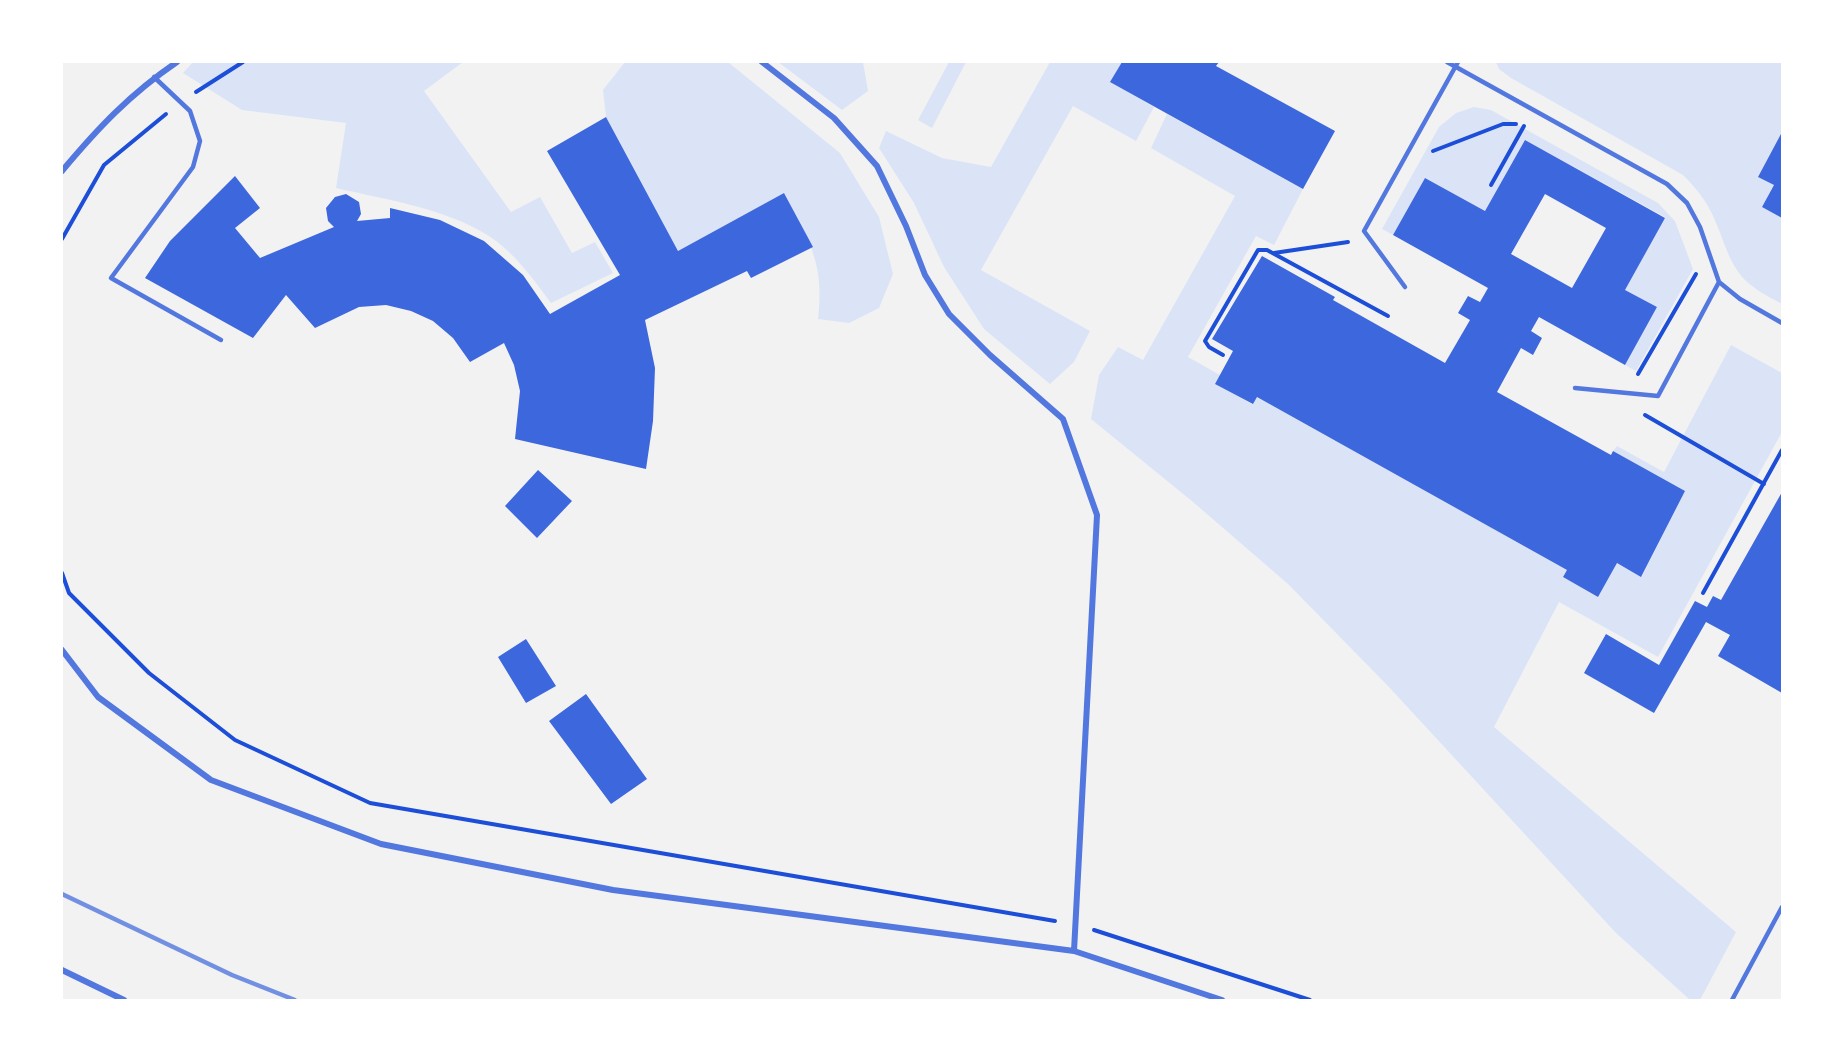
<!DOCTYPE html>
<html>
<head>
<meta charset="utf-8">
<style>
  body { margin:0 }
  #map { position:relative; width:1844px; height:1062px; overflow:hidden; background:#f2f2f2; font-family:Overpass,sans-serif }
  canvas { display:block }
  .frame { position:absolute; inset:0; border:63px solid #fff; pointer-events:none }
</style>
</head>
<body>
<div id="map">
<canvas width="1844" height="1062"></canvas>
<div class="frame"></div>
</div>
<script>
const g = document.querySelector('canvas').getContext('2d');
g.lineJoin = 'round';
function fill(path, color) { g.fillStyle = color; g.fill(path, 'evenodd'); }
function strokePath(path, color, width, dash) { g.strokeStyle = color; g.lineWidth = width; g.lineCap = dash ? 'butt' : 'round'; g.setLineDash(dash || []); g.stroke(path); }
fill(new Path2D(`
  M193,62H463L424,91L511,212L540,197L572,253L595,242L613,273L551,303C533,279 515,253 489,236C445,208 387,200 336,188L346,123L242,110L183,73Z
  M625,62H728L840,153L879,217L893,274L879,308L849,323L818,319C825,264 809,240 784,193L678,251L606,117L603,90Z
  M778,62H863L868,91L842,110Z
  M949,62H966L932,128L918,120Z
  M1050,62H1122L1111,82L1154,107L1136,141L1073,106L981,270L1090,331L1074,362L1050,384L984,329L944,267L914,203L879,148L886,131L942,158L991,167Z
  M1496,62H1782V132L1758,177L1774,185L1762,207L1782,218V304C1769,297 1755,290 1744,279C1728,262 1723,237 1713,216C1706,200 1695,187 1683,175L1511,78L1499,69Z
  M1474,107L1491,110L1658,203L1675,221L1693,269L1636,371L1625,365L1657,307L1625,290L1665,217L1525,140L1485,211L1425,178L1393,235L1382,229L1439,127L1456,113Z
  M1167,114L1303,189L1274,245L1256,236L1188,357L1220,375L1216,384L1252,404L1257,397L1567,570L1563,577L1598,597L1617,563L1642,576L1684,492L1613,451L1617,446L1664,472L1731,345L1782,373V432L1658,657L1559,602L1494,727L1736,932L1700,1000H1690L1616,933L1388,686L1288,584L1193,502L1091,419L1099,375L1118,347L1143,360L1235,196L1151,148Z`), '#dbe4f7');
fill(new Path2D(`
  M1122,62H1219L1216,66L1335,131L1303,189L1110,82Z
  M606,117L678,251L784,193L813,247L751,278L747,271L645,320L655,368L653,421L646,469L515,439L520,391L514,365L504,343L470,362L453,338L433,321L411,311L386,305L359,307L315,328L286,295L253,338L145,278L170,241L235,176L260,208L235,228L260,258L334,227L328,221L326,208L335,197L346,194L359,202L361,214L357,221L390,218V208L440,220L484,241L523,275L550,314L620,275L547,151Z
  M1782,132V218L1762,207L1774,185L1758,177Z
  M1525,140L1665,218L1625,290L1657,307L1625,365L1539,317L1531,331L1542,338L1533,355L1521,348L1497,392L1611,455L1613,451L1685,491L1641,577L1617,563L1598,597L1563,577L1567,570L1257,397L1253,404L1215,384L1233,351L1212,339L1262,256L1335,297L1333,300L1445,363L1470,320L1458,313L1468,296L1480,302L1488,288L1393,235L1425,178L1485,211ZM1545,194L1606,228L1572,288L1511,254Z
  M538,470L572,501L537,538L505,506Z
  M1782,492V693L1718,656L1730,635L1706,622L1654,713L1584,673L1606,634L1659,665L1695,601L1707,607L1713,596L1721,600Z
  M526,639L556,686L526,703L498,657Z
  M586,694L647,779L611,804L549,721Z`), '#3d67dc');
strokePath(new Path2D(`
  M196,92L243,62
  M1433,151L1503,124H1516
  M1491,185L1524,126
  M62,239L104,165L166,114
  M1274,253L1348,242
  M1223,355L1209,347L1205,341L1258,250H1267L1388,316
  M1638,374L1696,274
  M1645,415L1764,484
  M62,573L69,593L149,673L235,740L370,803L1055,921
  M1703,593L1782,450
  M1094,930L1310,1000`), '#1d4ed8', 4);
strokePath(new Path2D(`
  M1447,62L1667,184L1687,203L1700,227L1719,282L1740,299L1782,323
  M154,77L190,111L200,141L193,167L111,278L221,340
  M1405,287L1364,231L1458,62
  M1575,388L1658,396L1719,282
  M1732,1000L1782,907`), '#5277de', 4.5);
strokePath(new Path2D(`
  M762,62L834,118L877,166L906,226L925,275L949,314L990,355L1063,419L1097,515L1074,951
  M62,171C98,128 130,94 177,62
  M62,650L98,697L211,780L381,844L613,890L1074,951L1222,1000
  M62,970L124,1000`), '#5277de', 6);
strokePath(new Path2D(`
  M62,894L232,975L295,1000`), '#7290e2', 4.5);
</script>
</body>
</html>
